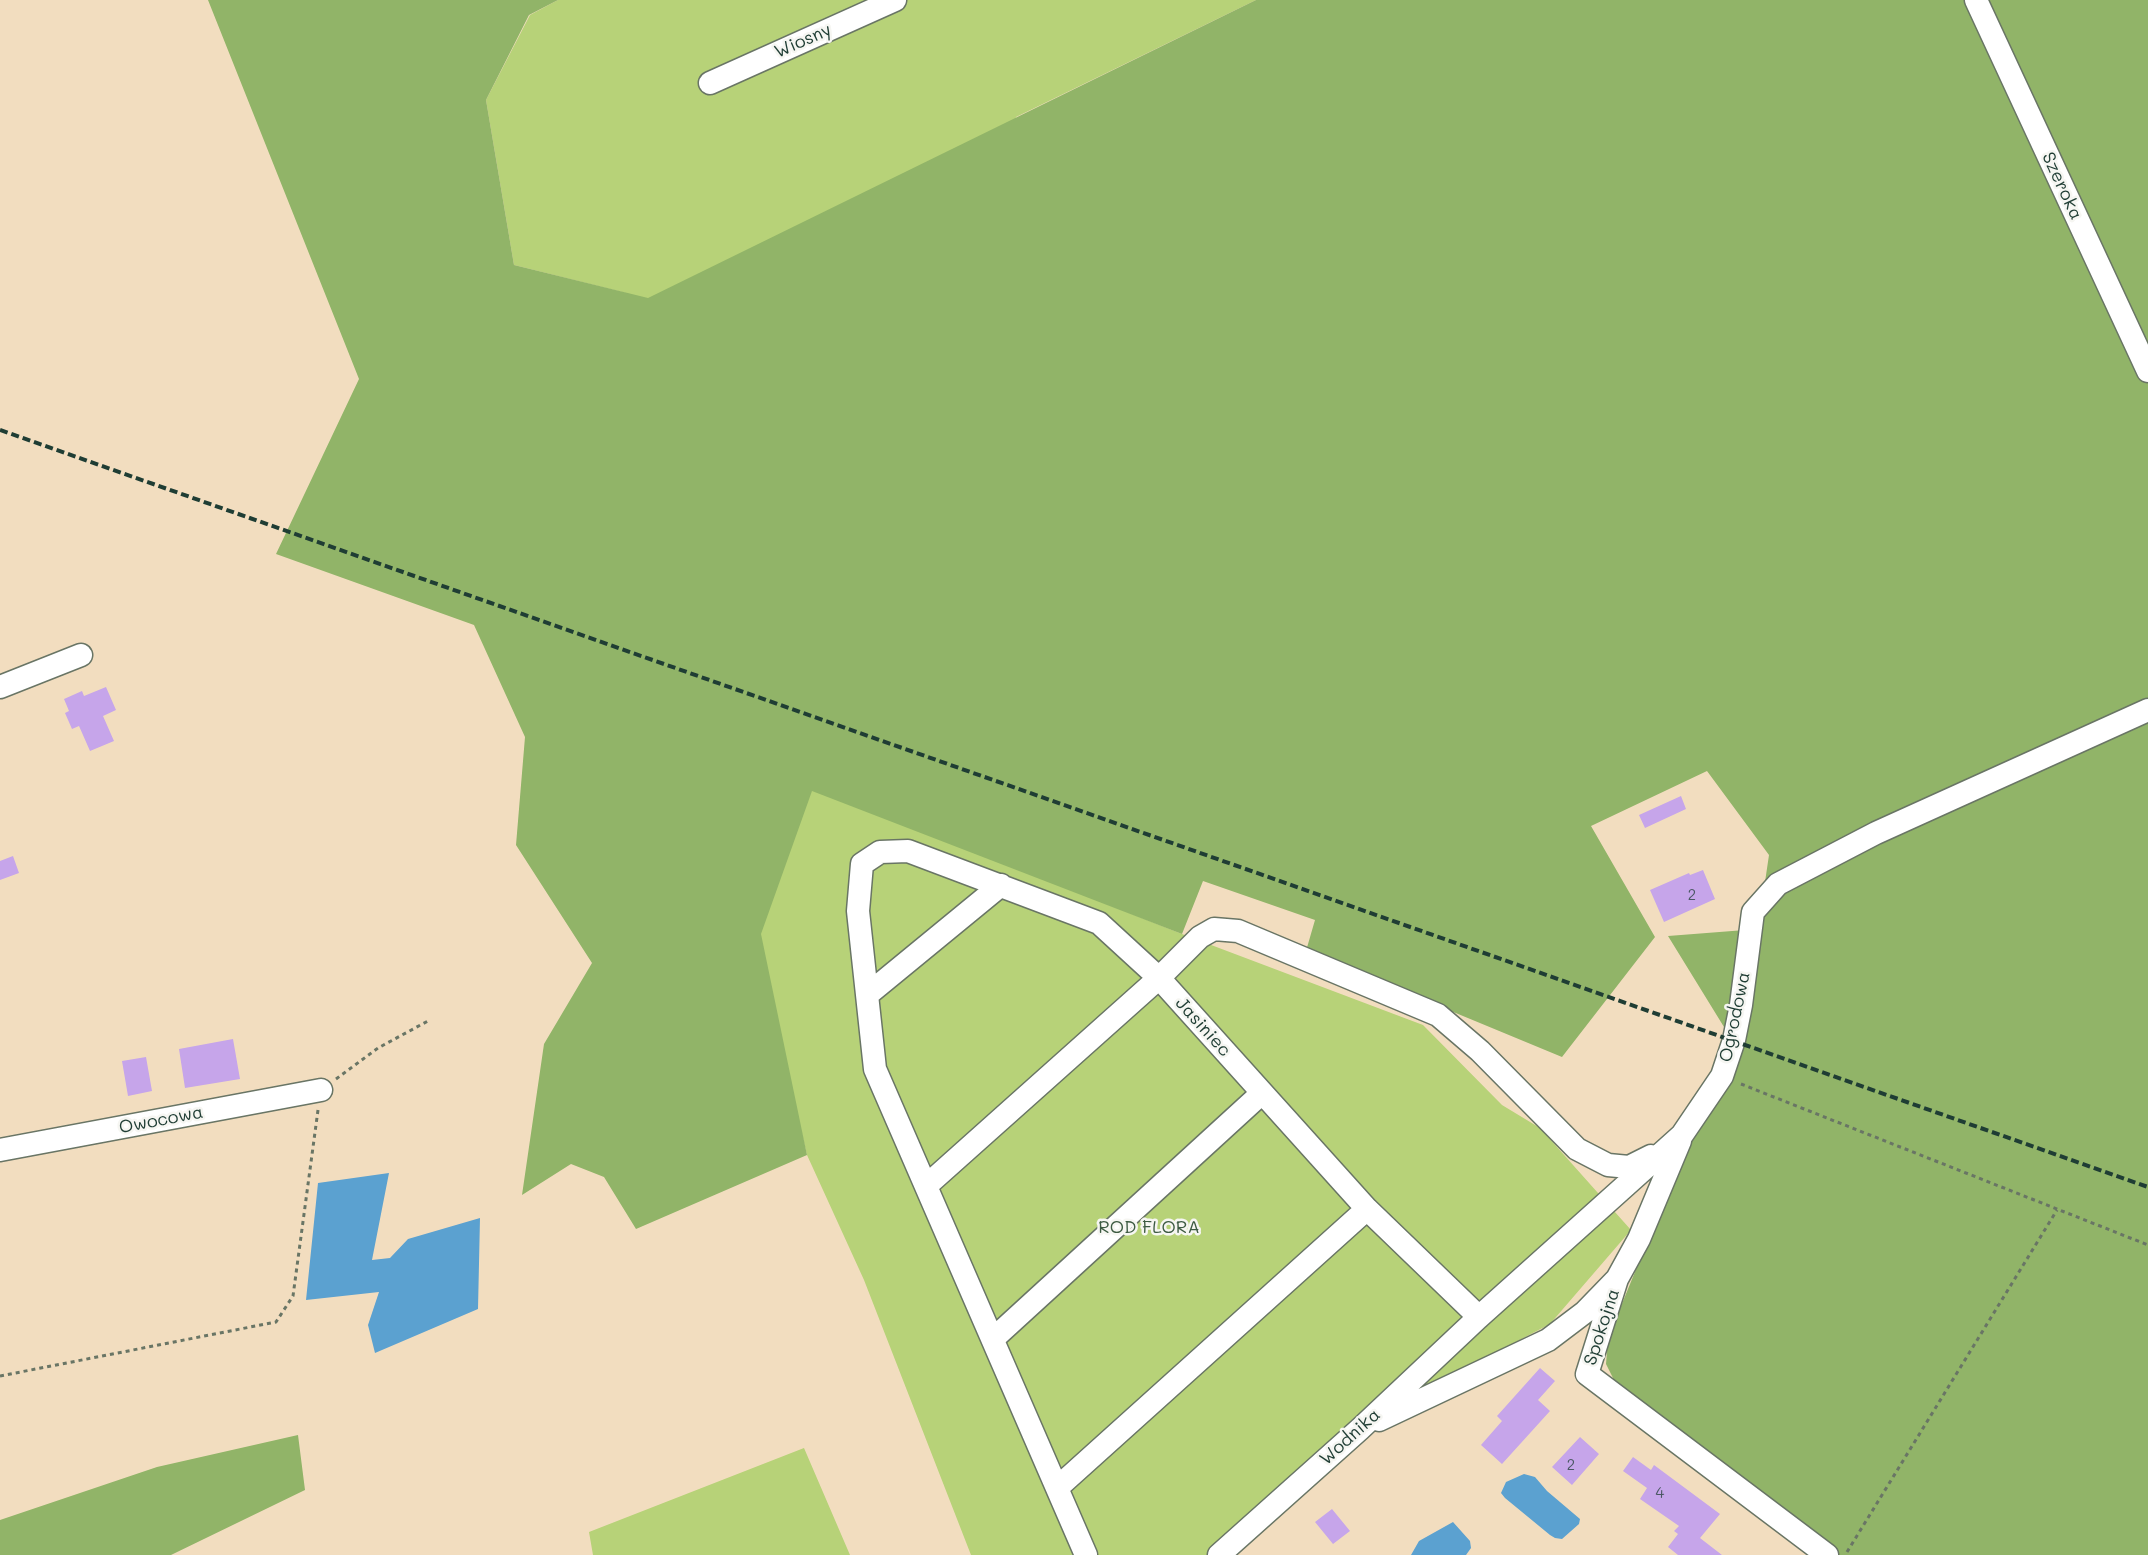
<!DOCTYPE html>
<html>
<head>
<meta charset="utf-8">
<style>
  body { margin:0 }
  canvas { display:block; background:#f2ddbf }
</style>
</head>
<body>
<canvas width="2148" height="1555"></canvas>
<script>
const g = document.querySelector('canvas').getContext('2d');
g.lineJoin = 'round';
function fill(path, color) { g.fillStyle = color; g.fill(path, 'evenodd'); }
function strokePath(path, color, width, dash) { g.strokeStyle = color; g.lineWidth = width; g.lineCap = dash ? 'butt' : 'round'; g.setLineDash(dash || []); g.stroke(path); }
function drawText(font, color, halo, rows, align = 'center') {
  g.font = font + ' Mali,sans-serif'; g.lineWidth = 5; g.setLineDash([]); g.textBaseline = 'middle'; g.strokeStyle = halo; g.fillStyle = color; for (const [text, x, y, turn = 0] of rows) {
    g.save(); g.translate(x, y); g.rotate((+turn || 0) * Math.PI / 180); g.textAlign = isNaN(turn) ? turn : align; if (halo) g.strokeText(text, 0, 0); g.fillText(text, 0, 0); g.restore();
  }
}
fill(new Path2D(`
  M558,0H1256L1016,117L952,397L622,292L514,265L486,100L530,15Z
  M813,787L1182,934L1423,1025L1502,1105L1540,1128L1631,1230L1550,1324L1352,1428L1212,1555H971L864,1280L807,1155L754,933Z
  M804,1448L850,1555H593L589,1532Z`), '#b7d278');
fill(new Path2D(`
  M208,0H558L529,15L486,100L514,265L648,298L1256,0H2148V1555H1836L1617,1386L1606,1364L1608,1338L1679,1164L1740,1053L1668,936L1758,929L1769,855L1707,771L1591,826L1655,937L1562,1057L1306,951L1315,920L1203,881L1182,934L812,791L761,934L807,1155L636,1229L604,1177L571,1164L522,1195L544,1044L592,963L516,845L525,737L474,625L276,554L359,379Z
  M298,1435L305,1490L171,1555H0V1520L157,1467Z`), '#91b468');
fill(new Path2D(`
  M389,1173L372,1260L390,1258L408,1239L480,1218L478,1309L375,1353L368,1325L379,1292L306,1300L318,1183Z
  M1524,1474L1535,1477L1547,1491L1580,1519L1579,1524L1562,1539L1555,1538L1550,1535L1505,1498L1501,1493L1506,1482Z
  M1453,1522L1470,1541L1471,1548L1466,1555H1411L1419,1541Z`), '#5ba1d0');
fill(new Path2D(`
  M106,687L116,710L103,716L114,741L90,751L79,726L72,729L65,713L69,711L64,699L82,691L84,696Z
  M1681,796L1686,809L1645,828L1639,815Z
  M13,856L19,873L0,880V861Z
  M1703,870L1715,899L1664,922L1650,890L1689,873L1690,875Z
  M233,1039L240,1079L185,1088L179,1049Z
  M146,1057L152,1091L128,1096L122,1061Z
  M1540,1368L1555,1381L1538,1400L1550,1411L1502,1464L1481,1445L1502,1421L1497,1416Z
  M1580,1437L1599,1454L1572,1485L1552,1467Z
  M1633,1457L1651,1470L1654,1465L1720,1514L1700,1538L1722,1555H1678L1668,1547L1678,1534L1674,1531L1679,1526L1640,1499L1647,1488L1623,1471Z
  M1332,1509L1350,1531L1333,1544L1315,1522Z`), '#c6a5ea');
const minor = new Path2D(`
  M1976,0L2148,371
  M710,83L895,0
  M0,687L81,655
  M867,995L1001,885
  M0,1150L321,1090
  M926,1186L1159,978L1200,937L1214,929L1238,931L1438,1015L1480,1051L1577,1149L1608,1165L1629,1167L1651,1156
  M1617,1279L1639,1239L1680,1141
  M993,1339L1262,1093
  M1379,1420L1548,1340L1585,1312L1617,1279L1587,1374L1827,1555
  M1057,1488L1367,1209
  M1086,1555L875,1069L858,911L862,864L880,852L908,851L1099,923L1159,978L1367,1209L1479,1317
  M1219,1555L1360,1429L1479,1317L1682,1135L1722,1076L1734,1040L1741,1005L1753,912L1778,884L1876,833L2148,710`);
strokePath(minor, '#697565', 25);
strokePath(new Path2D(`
  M336,1079L378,1048L428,1021
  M1741,1084L2148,1245
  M0,1376L276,1322L293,1296L318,1110
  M1847,1552L2057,1210`), '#697565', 3, [4, 4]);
strokePath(minor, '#fff', 22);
strokePath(new Path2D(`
  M0,430L2148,1187`), '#1f3d34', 4, [8, 4]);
drawText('15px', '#495762', null, [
  ["2",1692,895],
  ["2",1571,1465],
  ["4",1660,1493]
]);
drawText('18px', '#1f3d34', '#f6f6f2', [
  ["Wiosny",803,41,-24],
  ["Szeroka",2062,186,65],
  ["Ogrodowa",1735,1017,-78],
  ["Jasiniec",1203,1027,48],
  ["Owocowa",161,1120,-11],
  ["Spokojna",1602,1327,-72],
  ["Wodnika",1350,1437,-42]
]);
drawText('18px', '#3d5b42', '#f6f6f2', [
  ["ROD FLORA",1149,1227]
]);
</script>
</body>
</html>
